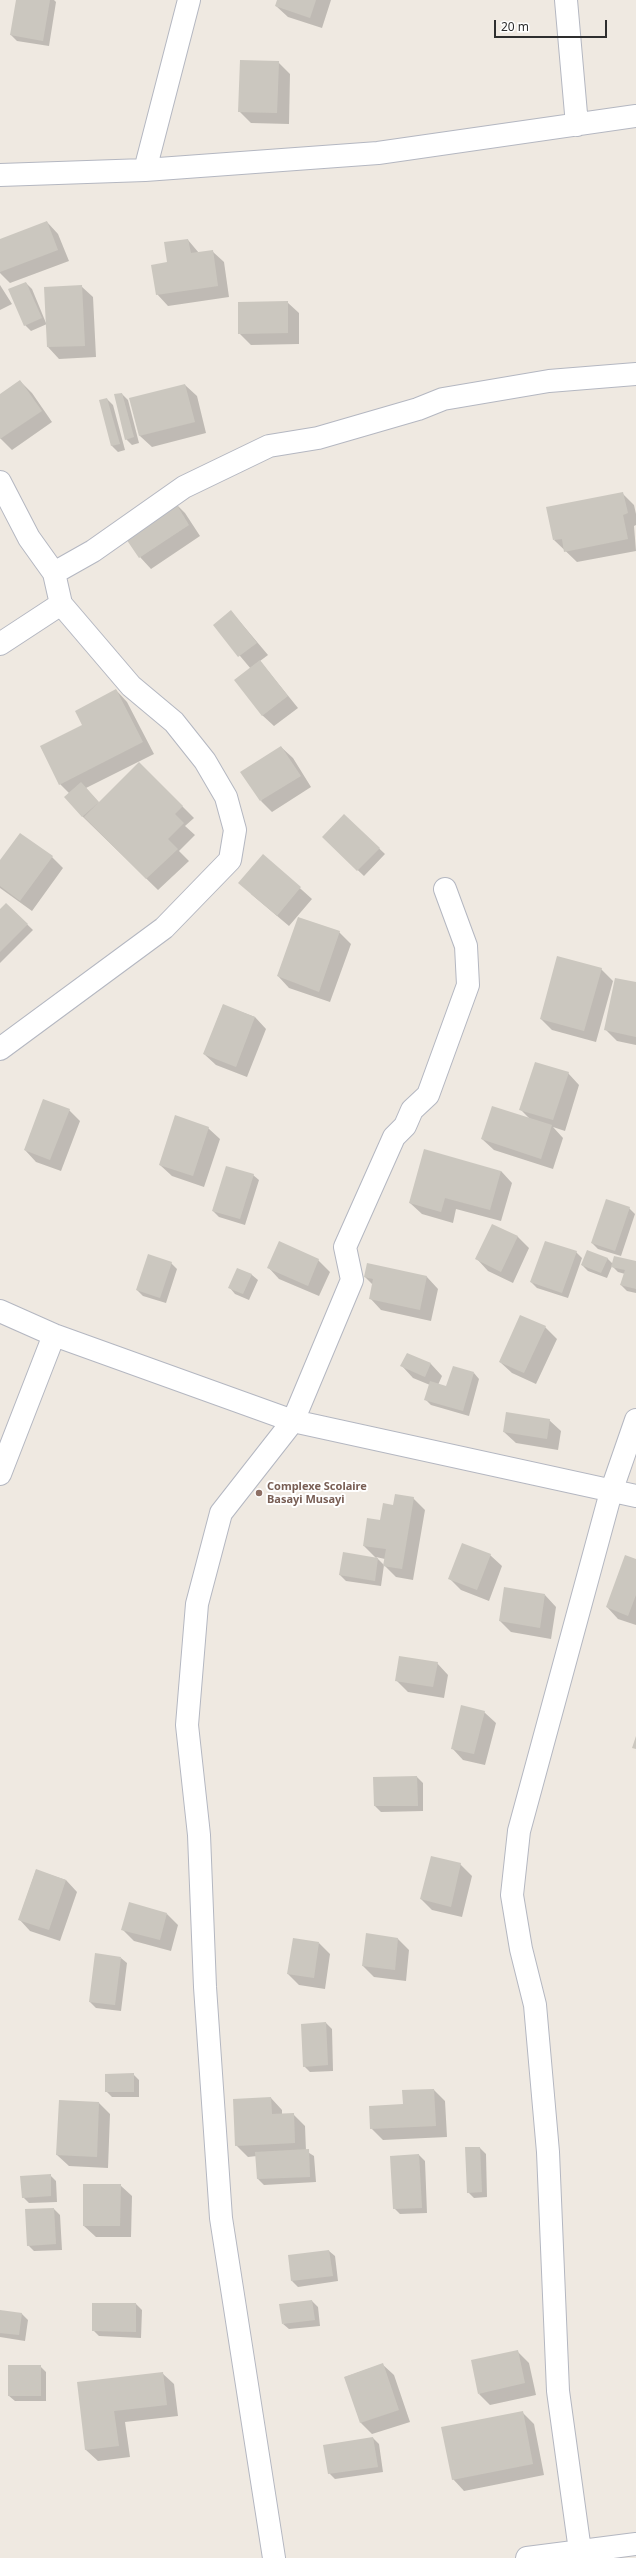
<!DOCTYPE html>
<html>
<head>
<meta charset="utf-8">
<style>
  body { margin:0 }
  #map { position:relative; width:636px; height:2558px; overflow:hidden; background:#efe9e1; font-family:"Noto Sans",sans-serif }
  canvas { display:block }
  .scale { position:absolute; left:494px; top:20px; width:113px; height:18px; box-sizing:border-box; border:2px solid #2e2e2e; border-top:0; padding-left:5px; font-size:12px; line-height:14px; white-space:nowrap; color:#2e2e2e; -webkit-text-stroke:3px #fff; paint-order:stroke }
</style>
</head>
<body>
<div id="map">
<canvas width="636" height="2558"></canvas>
<div class="scale">20 m</div>
</div>
<script>
const g = document.querySelector('canvas').getContext('2d');
g.lineJoin = 'round';
function fill(path, color) { g.fillStyle = color; g.fill(path, 'evenodd'); }
function strokePath(path, color, width, dash) { g.strokeStyle = color; g.lineWidth = width; g.lineCap = dash ? 'butt' : 'round'; g.setLineDash(dash || []); g.stroke(path); }
function drawText(font, color, halo, rows, align = 'center') {
  g.font = font + ' "Noto Sans",sans-serif'; g.lineWidth = 4; g.setLineDash([]); g.textBaseline = 'middle'; g.strokeStyle = halo; g.fillStyle = color; for (const [text, x, y, turn = 0] of rows) {
    g.save(); g.translate(x, y); g.rotate((+turn || 0) * Math.PI / 180); g.textAlign = isNaN(turn) ? turn : align; if (halo) g.strokeText(text, 0, 0); g.fillText(text, 0, 0); g.restore();
  }
}
fill(new Path2D(`
  M17,0H54L56,2L49,46L17,41L11,35Z
  M278,0H331L322,28L288,17L276,6Z
  M278,62L290,74L289,124L251,123L239,111Z
  M47,222L58,234L69,261L10,283L0,273V240Z
  M188,240L199,253L212,251L224,262L229,297L168,306L157,294L168,263Z
  M26,283L32,289L46,323L81,286L93,297L96,357L59,359L48,347L47,324L31,331L25,325Z
  M0,285L12,304L0,310Z
  M287,302L299,313V344L251,345L239,333Z
  M20,381L32,393L52,422L12,450L0,438V395Z
  M185,385L197,396L206,433L152,447L140,436L131,399Z
  M122,394L128,400L139,443L132,445L126,439Z
  M107,399L113,405L125,450L118,452L112,446L100,401Z
  M622,493L634,505L636,514V525L634,526L636,551L577,562L554,540Z
  M173,501L185,513L200,536L151,569L140,557Z
  M231,611L268,655L260,661L298,708L274,726L262,715L251,669L214,625Z
  M116,690L127,702L154,754L86,788L99,803L139,763L194,818L185,826L195,835L179,851L189,861L158,890L82,816L69,793L60,784L41,747L84,725Z
  M281,747L293,758L311,787L272,812L261,801Z
  M344,815L385,854L364,876L329,843Z
  M263,855L312,899L289,926L251,894Z
  M52,857L63,868L32,911L0,888V862Z
  M6,904L33,930L0,963V910Z
  M339,932L351,944L330,1002L289,988L278,976Z
  M601,969L613,981L596,1042L552,1030L541,1019Z
  M636,983V1045L617,1041L606,1030Z
  M223,1005L255,1017L266,1029L247,1077L216,1065L204,1054Z
  M568,1073L579,1085L565,1131L553,1127L563,1138L553,1169L494,1150L482,1139L531,1120L521,1110Z
  M69,1110L80,1121L61,1171L36,1162L25,1150Z
  M208,1128L220,1139L204,1187L172,1176L160,1165Z
  M501,1171L512,1183L501,1221L456,1209L453,1223L422,1214L410,1203Z
  M253,1175L259,1180L245,1225L219,1217L213,1211Z
  M629,1208L635,1214L621,1256L598,1249L592,1243Z
  M493,1226L518,1237L529,1248L513,1283L488,1271L477,1259Z
  M576,1252L582,1258L568,1298L537,1288L531,1282Z
  M607,1258L613,1264L636,1262V1293L627,1291L621,1285L625,1274L618,1272L612,1266L607,1278L588,1271L582,1265Z
  M318,1260L330,1272L319,1296L279,1279L268,1267Z
  M171,1263L177,1269L166,1303L143,1296L137,1290Z
  M368,1264L427,1277L438,1289L431,1321L381,1310L370,1298L373,1285L365,1277Z
  M238,1269L252,1275L258,1280L249,1300L235,1294L230,1288Z
  M545,1327L557,1339L536,1384L512,1373L500,1362Z
  M407,1354L431,1364L442,1376L438,1385L447,1388L474,1373L479,1379L469,1416L431,1405L425,1399L430,1385L413,1378L402,1366Z
  M549,1420L561,1431L558,1450L516,1443L504,1432Z
  M413,1498L425,1510L413,1580L396,1577L384,1565L381,1586L346,1581L340,1575L377,1559L364,1546L381,1521L394,1506ZM376,1557L385,1559L384,1565Z
  M490,1555L502,1566L489,1601L461,1590L449,1578Z
  M636,1560V1625L618,1619L607,1607Z
  M545,1595L556,1607L551,1639L511,1632L500,1621Z
  M437,1663L448,1675L444,1698L408,1692L396,1680Z
  M484,1712L496,1723L485,1765L463,1760L452,1748Z
  M417,1777L423,1783V1811L381,1812L375,1806Z
  M460,1864L472,1876L462,1917L432,1910L421,1899Z
  M36,1870L66,1880L77,1892L60,1941L30,1931L19,1919Z
  M167,1914L178,1925L171,1951L134,1941L122,1929Z
  M367,1935L398,1939L409,1950L406,1981L374,1977L363,1966Z
  M319,1943L330,1954L325,1989L299,1985L288,1974Z
  M121,1958L127,1963L121,2011L96,2008L90,2002Z
  M326,2023L332,2029L333,2071L310,2072L304,2066Z
  M133,2074L139,2080V2097H112L106,2091Z
  M434,2090L445,2101L447,2137L383,2140L371,2128L404,2105Z
  M271,2098L282,2110V2114H293L305,2126L306,2151L314,2156L316,2182L264,2185L258,2179L257,2156L248,2157L236,2145Z
  M99,2103L110,2114L108,2168L69,2166L57,2155Z
  M480,2148L486,2154L487,2197L474,2198L468,2192Z
  M419,2155L425,2161L427,2213L400,2214L394,2208Z
  M50,2175L56,2181L57,2202L29,2203L23,2197Z
  M120,2185L132,2196L131,2237H96L84,2226Z
  M54,2209L60,2215L62,2250L34,2251L28,2245Z
  M329,2251L335,2256L338,2281L298,2287L292,2281L289,2256Z
  M312,2301L318,2307L320,2326L289,2329L283,2324Z
  M136,2304L142,2310L141,2338L99,2336L93,2330Z
  M0,2311L22,2314L28,2320L25,2341L0,2337Z
  M517,2351L529,2363L536,2395L490,2405L479,2394Z
  M382,2364L394,2375L410,2422L372,2434L361,2423L345,2377Z
  M40,2366L46,2372V2401H15L9,2396Z
  M162,2373L174,2384L178,2416L125,2422L130,2457L98,2461L86,2450L78,2383Z
  M522,2412L534,2424L544,2475L464,2491L453,2479Z
  M373,2438L379,2444L383,2472L335,2479L329,2473Z`), '#0003');
fill(new Path2D(`
  M16,0H50L43,41L10,35Z
  M277,0H316L310,18L275,6Z
  M240,60L279,61L277,113L238,112Z
  M47,221L58,250L0,272V239Z
  M188,239L191,253L213,250L218,286L156,295L151,265L167,262L164,242Z
  M26,282L42,318L24,326L8,289Z
  M82,285L85,346L47,347L44,287Z
  M288,301V333L238,334V302Z
  M20,380L42,411L0,439V394Z
  M185,384L195,422L139,436L129,398Z
  M122,393L134,437L125,440L114,394Z
  M107,398L120,444L111,446L99,400Z
  M623,492L628,513L623,515L628,539L564,552L562,539L553,540L546,507Z
  M174,500L189,525L139,558L122,533Z
  M231,610L257,643L238,657L213,625Z
  M260,660L288,696L262,716L234,680Z
  M116,689L143,742L59,785L40,746L82,725L75,711Z
  M281,746L301,776L260,801L240,772Z
  M139,762L183,806L175,814L184,823L168,839L178,849L146,879L84,817Z
  M81,782L99,802L82,817L64,797Z
  M344,814L380,848L357,871L322,837Z
  M20,833L53,856L20,901L0,886V860Z
  M263,854L301,887L277,916L238,883Z
  M6,903L28,924L0,952V909Z
  M298,917L340,931L319,992L277,976Z
  M557,956L602,968L584,1031L540,1019Z
  M615,978L636,982V1037L604,1030Z
  M223,1004L255,1017L236,1067L203,1054Z
  M535,1062L569,1072L553,1120L519,1110Z
  M43,1099L70,1109L50,1160L24,1150Z
  M492,1106L552,1125L541,1159L481,1139Z
  M175,1115L209,1127L193,1176L159,1165Z
  M424,1149L501,1171L490,1210L445,1198L441,1212L409,1203Z
  M226,1166L254,1174L240,1219L212,1211Z
  M606,1199L630,1207L615,1251L591,1243Z
  M492,1224L518,1236L501,1272L475,1259Z
  M279,1241L319,1259L308,1286L267,1268Z
  M545,1241L577,1251L562,1293L530,1282Z
  M587,1250L608,1258L601,1273L581,1265Z
  M148,1254L172,1262L160,1298L136,1290Z
  M614,1256L636,1261V1289L620,1285L625,1270L611,1267Z
  M367,1263L427,1276L420,1310L369,1299L373,1279L364,1277Z
  M237,1268L252,1274L243,1294L228,1288Z
  M520,1315L546,1326L524,1373L499,1362Z
  M407,1353L431,1363L425,1377L400,1366Z
  M453,1366L474,1372L463,1411L424,1400L430,1381L446,1386Z
  M506,1412L550,1419L547,1439L503,1432Z
  M395,1494L414,1497L402,1569L383,1566L386,1549L363,1546L367,1518L380,1520L383,1503L393,1505Z
  M462,1543L491,1554L477,1590L448,1579Z
  M343,1552L378,1558L375,1581L339,1575Z
  M625,1555L636,1559V1595L628,1616L606,1607Z
  M504,1587L545,1594L540,1628L499,1621Z
  M399,1656L438,1662L433,1687L395,1681Z
  M461,1705L485,1711L474,1754L451,1749Z
  M636,1736V1749L632,1748Z
  M417,1776L418,1806H374L373,1777Z
  M431,1856L461,1863L451,1907L420,1899Z
  M36,1869L66,1880L49,1930L18,1920Z
  M129,1902L167,1913L160,1940L121,1930Z
  M366,1933L398,1938L395,1970L362,1966Z
  M293,1938L319,1942L314,1978L287,1974Z
  M95,1953L121,1957L115,2005L89,2002Z
  M326,2022L328,2065L303,2067L301,2024Z
  M134,2073V2092H105V2074Z
  M434,2089L436,2126L370,2129L369,2106L403,2104L402,2090Z
  M271,2097L272,2114L294,2113L295,2143L235,2146L233,2099Z
  M59,2100L99,2102L97,2157L56,2155Z
  M465,2147H480L482,2192L467,2193Z
  M309,2149L310,2177L257,2179L255,2152Z
  M419,2154L422,2208L393,2209L390,2156Z
  M51,2174V2196L22,2198L20,2176Z
  M83,2184H121L120,2226H83Z
  M54,2208L56,2244L27,2246L25,2209Z
  M329,2250L333,2276L291,2281L288,2255Z
  M312,2300L315,2320L282,2324L279,2304Z
  M92,2303H136V2332L92,2331Z
  M0,2310L22,2313L19,2335L0,2333Z
  M518,2350L525,2383L478,2394L471,2360Z
  M383,2363L399,2410L360,2423L344,2377Z
  M8,2365H41V2396H8Z
  M163,2372L167,2405L114,2411L119,2446L85,2450L77,2382Z
  M523,2411L533,2464L452,2480L441,2427Z
  M373,2437L378,2467L328,2474L323,2445Z`), '#cbc7bf');
const minor = new Path2D(`
  M566,0L577,125
  M145,170L189,0
  M0,175L145,170L378,153L636,116
  M0,482L29,538L54,573L61,604L131,686L174,722L205,761L226,797L235,830L230,860L164,928L0,1049
  M54,573L93,551L184,487L269,446L318,438L418,409L443,399L549,381L636,374
  M0,644L61,604
  M0,1311L54,1335L293,1421L636,1496
  M0,1474L54,1335
  M274,2558L221,2218L205,1987L199,1835L187,1725L197,1604L221,1513L293,1421L352,1280L345,1247L394,1137L405,1126L412,1110L428,1095L468,985L466,946L445,889
  M527,2558L636,2544
  M581,2558L558,2391L548,2152L535,2005L521,1949L512,1895L519,1831L611,1492L636,1420`);
strokePath(minor, '#b4b7c1', 24);
strokePath(minor, '#fff', 22);
for (const [x, y, r, color] of [
  [259,1493,4,"#8d6e63"]
]) { const dot = new Path2D(); dot.arc(x, y, r, 0, 2 * Math.PI); g.fillStyle = color; g.fill(dot); strokePath(dot, '#fff', 1.5); }
drawText('bold 11px', '#785e54', '#fff', [
  ["Complexe Scolaire",267,1487],
  ["Basayi Musayi",267,1500]
], 'left');
</script>
</body>
</html>
